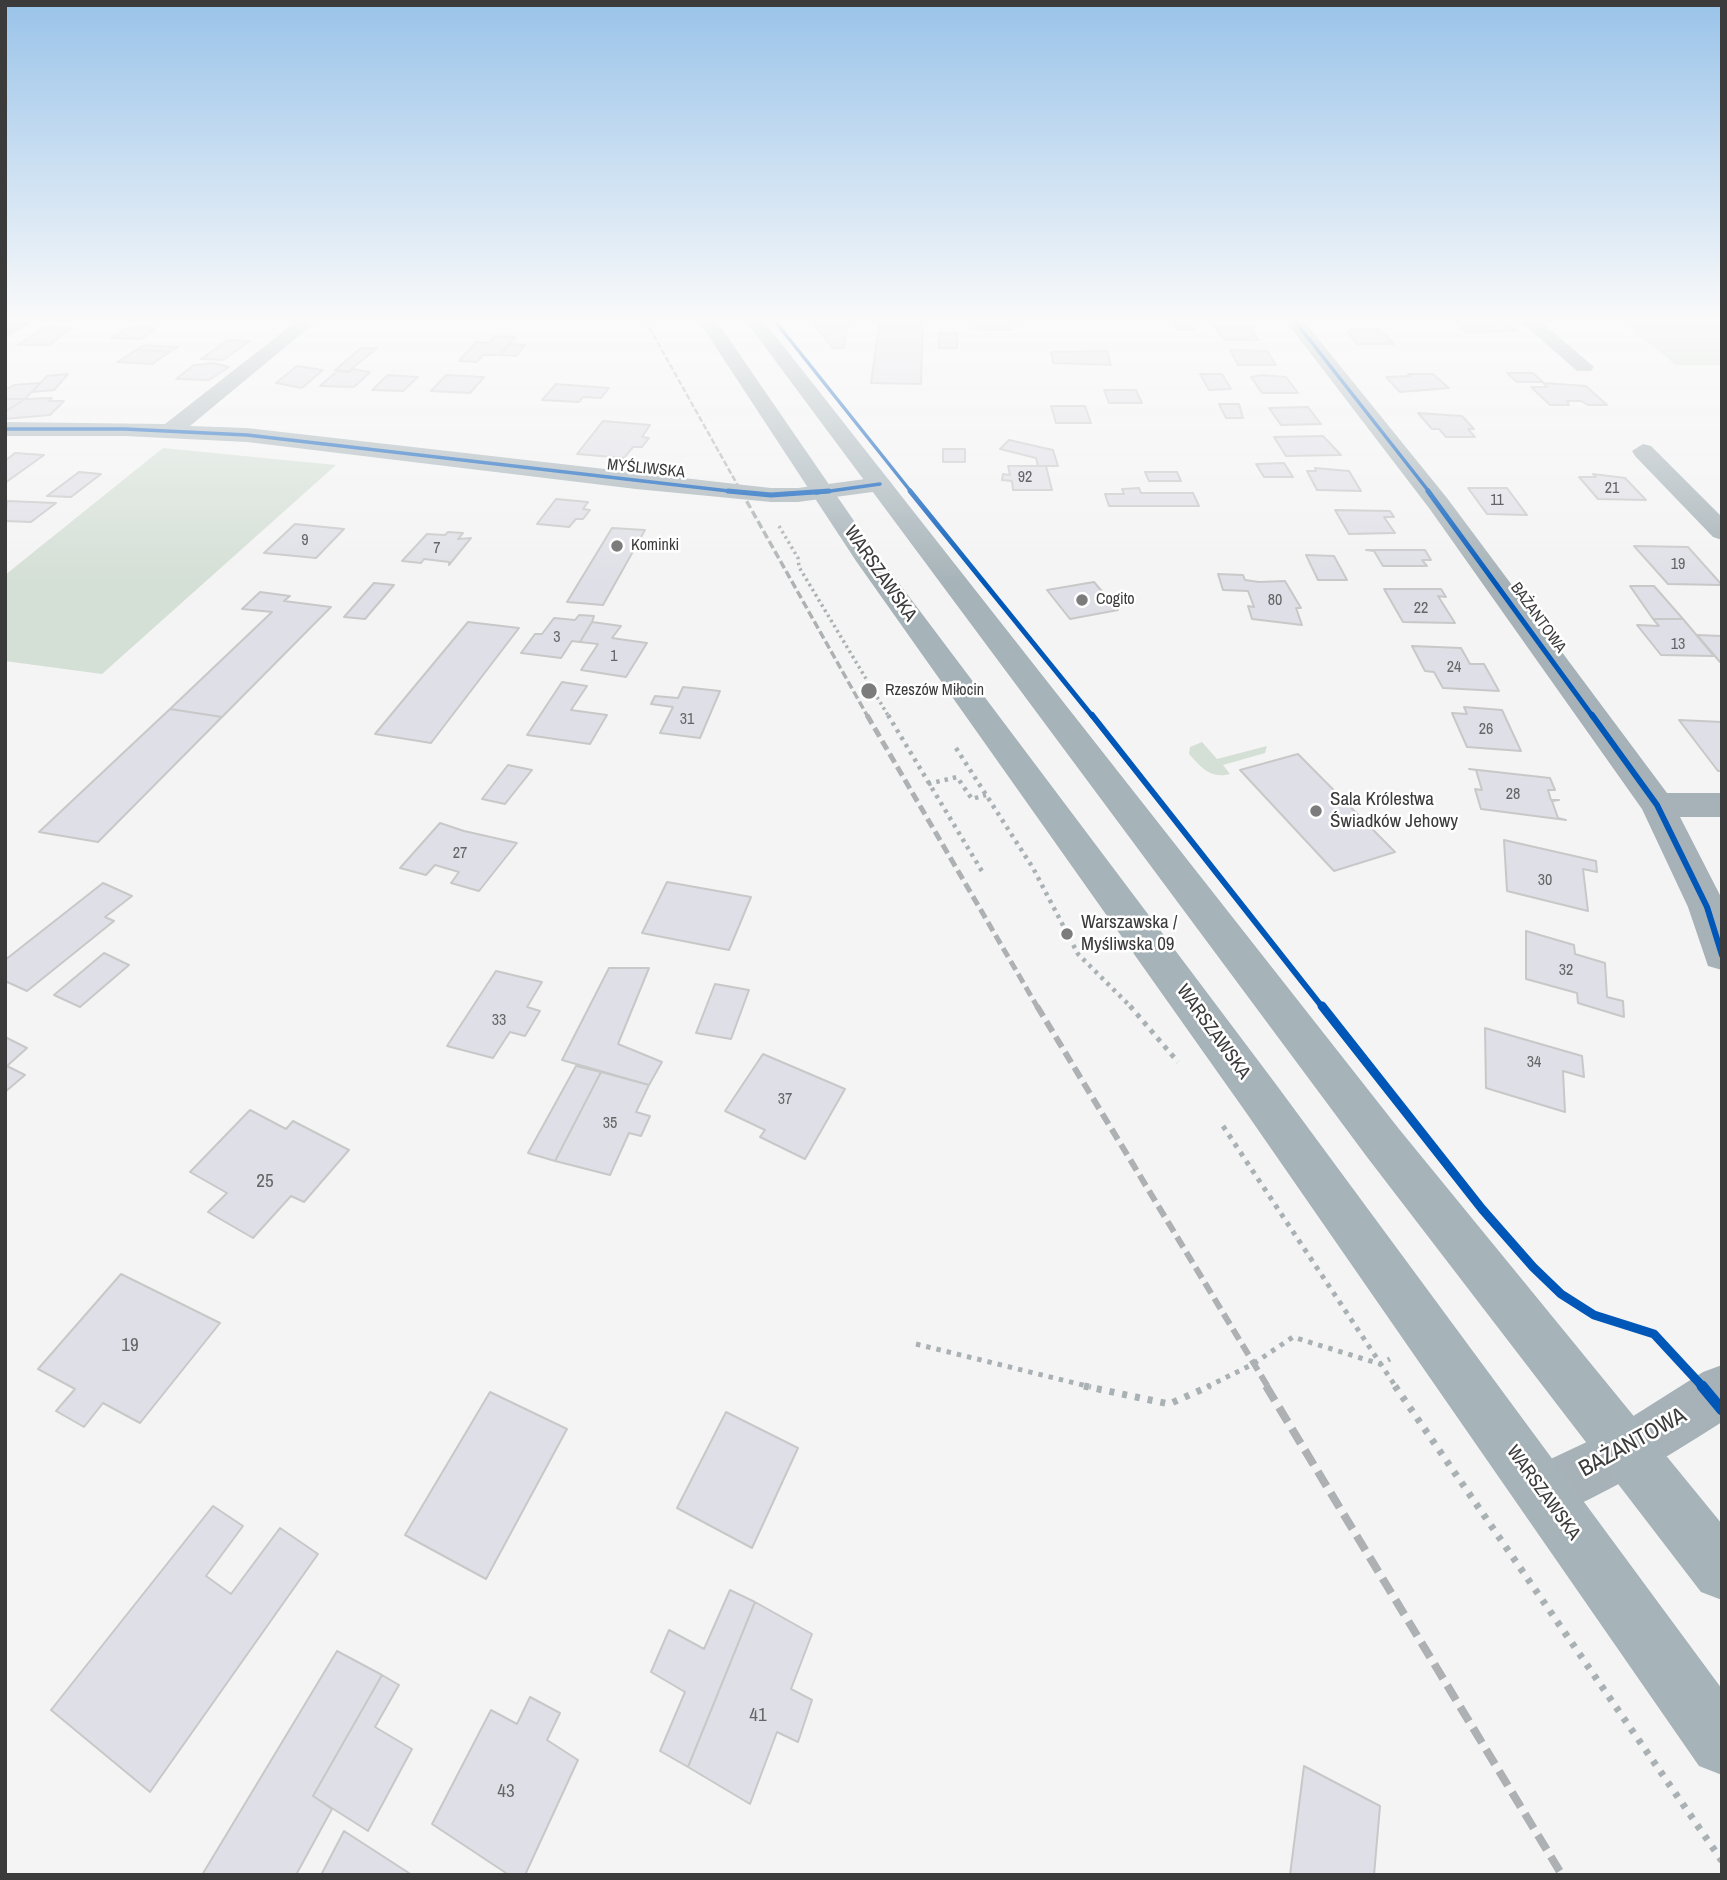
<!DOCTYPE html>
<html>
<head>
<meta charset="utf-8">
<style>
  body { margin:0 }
  #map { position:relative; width:1727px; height:1880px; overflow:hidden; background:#f4f4f4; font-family:"Archivo Narrow",sans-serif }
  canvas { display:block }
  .frame { position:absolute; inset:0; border:7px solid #3b3b3c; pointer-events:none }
</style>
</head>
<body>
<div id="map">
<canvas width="1727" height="1880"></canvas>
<div class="frame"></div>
</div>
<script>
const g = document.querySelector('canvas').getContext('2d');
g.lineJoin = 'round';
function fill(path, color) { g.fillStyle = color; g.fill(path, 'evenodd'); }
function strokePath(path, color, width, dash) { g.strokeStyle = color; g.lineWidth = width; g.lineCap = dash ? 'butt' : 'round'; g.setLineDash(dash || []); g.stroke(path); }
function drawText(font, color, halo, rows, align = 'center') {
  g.font = font + ' "Archivo Narrow",sans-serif'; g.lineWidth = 5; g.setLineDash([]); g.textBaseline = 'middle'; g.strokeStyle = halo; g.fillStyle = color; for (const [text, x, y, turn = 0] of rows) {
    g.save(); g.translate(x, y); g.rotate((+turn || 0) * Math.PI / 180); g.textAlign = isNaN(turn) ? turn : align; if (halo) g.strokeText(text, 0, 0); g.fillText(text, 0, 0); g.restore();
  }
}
fill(new Path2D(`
  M1619,320H1722V365H1676Z
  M163,448L336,465L102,674L5,661V575Z
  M1202,742L1217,759L1267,746L1265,753L1223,765L1230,774C1210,779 1202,768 1189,754L1190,747Z`), '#d4dfd5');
const building = new Path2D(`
  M810,320H849L844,348H833Z
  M880,320H923L921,384L871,383Z
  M970,320H1016L1017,324H1010L1012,330H987L972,328Z
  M1171,320H1188L1194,330H1177Z
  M1454,320H1498L1518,331L1467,332Z
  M153,326L149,329H156L141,339L111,338L127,328Z
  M1214,326H1254L1256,328H1250L1259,340H1224Z
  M44,327L73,328L49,345H18Z
  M1349,329H1379L1394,344H1358L1347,332H1352Z
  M939,333H957V348H939Z
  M495,336L516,337L500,355H483L477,362L459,361L476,342L489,343Z
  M228,340L250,341L223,360L201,359Z
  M510,344L525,345L516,356L500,355Z
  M144,345L178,347L170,352L136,350Z
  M361,348H377L349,371L335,370Z
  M136,350L170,352L152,364L117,362Z
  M1230,350L1267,351L1276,365H1238Z
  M1107,351L1111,365L1053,363L1051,352Z
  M214,363L229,367L209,380L176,379L194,365Z
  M297,366L323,370L302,388L276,383Z
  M353,369L370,372L354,387L320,386L337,371L350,372Z
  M1507,373H1533L1543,382H1517Z
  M68,374L54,390L32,392L47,376Z
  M1200,374H1222L1231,389L1209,390Z
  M1408,374H1433L1449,388L1400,392L1386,377L1410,376Z
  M388,375L418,377L403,391L372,390Z
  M446,375L484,377L470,393L431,391Z
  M1262,375L1286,377L1298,393H1262L1251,377Z
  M40,383L25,399H5V390L14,385Z
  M1543,383L1586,386L1607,405H1588L1581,401H1567L1569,405H1550L1531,387H1548Z
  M556,384L609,388L601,398L583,397L579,402L542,400Z
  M1104,390H1136L1142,403H1109Z
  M52,398L49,401H64L50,415L5,419V412L25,399Z
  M5,399H25L5,412Z
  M1219,404H1239L1243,418H1226Z
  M1051,406H1085L1091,423H1056Z
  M1308,407L1321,424L1281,425L1269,408Z
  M1418,413L1462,416L1474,429H1468L1475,437H1446L1439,429H1432Z
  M603,421L650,425L642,437L649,438L642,447H633L624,458L577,454Z
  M1323,436L1341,455L1286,456L1274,437Z
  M1009,440L1053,450L1058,466H1038L1036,458L1000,449Z
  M943,449H965V462H943Z
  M15,453L44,455L5,483V461Z
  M1284,463L1293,477H1264L1256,464Z
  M1008,466H1046L1052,490H1013L1012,481L1002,480L1003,474L1010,475Z
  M1315,468L1349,471L1361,491L1317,490L1307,471H1316Z
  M79,472L101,474L71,497L47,496Z
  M1145,472H1177L1181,481H1149Z
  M1593,474L1625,478L1646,500L1598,499L1579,477H1596Z
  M1139,488L1141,493H1193L1199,506H1109L1105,494H1124L1122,489Z
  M1468,488H1507L1527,515L1487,514Z
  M556,499L588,502L583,509L590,510L583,519H576L569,527L537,524Z
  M7,501L56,503L31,522L5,521Z
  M1335,510L1390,511L1394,517H1384L1395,533L1349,534Z
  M295,524L344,529L316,558L264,553Z
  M612,528L645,530L603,605L567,602Z
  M448,532L463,533L458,539L471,538L449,565V562L424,559L421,563L402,561L427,534L445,535Z
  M1634,546L1688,547L1722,585L1668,584Z
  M1366,550H1425L1431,560H1422L1427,566H1383L1374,551Z
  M1306,555L1334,556L1347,580H1318Z
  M1218,574L1243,575L1245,580L1259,582L1285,581L1301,608H1296L1302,625L1252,619L1248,606L1254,607L1248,591L1223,590Z
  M1094,582L1118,610L1070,619L1047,590Z
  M374,583L394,585L365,619L344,617Z
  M1630,586H1654L1683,619H1653Z
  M1384,589H1441L1446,597L1438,596L1455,623L1403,622Z
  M260,592L290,596L284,601L331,607L222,717L170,709L272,612L242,609Z
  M579,615L594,616L592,622L580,642L572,641L561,658L521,653L535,634H542L554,618L575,620Z
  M1653,619H1683L1714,656L1661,655L1637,625L1659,626Z
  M468,622L519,628L431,743L375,734Z
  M592,622L621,626L612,638L647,643L626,677L581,670L598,644L580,642Z
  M1697,635L1722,636V662H1720Z
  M1412,646L1461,648L1470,664H1484L1499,691L1443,688L1434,672L1425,671Z
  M562,682L587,686L571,710L607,715L590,744L527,735Z
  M683,687L720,691L700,738L660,733L673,707L651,704L655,696L678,698Z
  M1464,707L1502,710L1521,751L1467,747L1452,713L1467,714Z
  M170,709L222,717L98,842L39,832Z
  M1679,720L1722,722V771H1718Z
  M1298,754L1395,852L1334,871L1240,770Z
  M508,765L532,770L505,804L482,799Z
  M1469,769L1550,778L1555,790H1548L1551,800H1559L1552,801L1558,818L1566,820L1481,809L1475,789L1482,790L1476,770Z
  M440,823L464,831L517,843L479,891L451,883L459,872L435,865L426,875L400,868Z
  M1504,840L1596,861L1597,872L1583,869L1588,911L1507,891Z
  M667,882L751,897L729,950L642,933Z
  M103,883L132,896L105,917L114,921L27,991L5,981V960Z
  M1526,931L1574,945L1575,954L1605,963L1607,997L1623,1001L1624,1017L1578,1003L1577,993L1526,979Z
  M104,953L129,965L80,1007L54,995Z
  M609,968H649L618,1044L662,1062L649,1085L562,1060Z
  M496,971L542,982L527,1007L540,1011L525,1036L510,1032L493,1058L447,1046Z
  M715,984L749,990L731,1039L696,1033Z
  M1485,1028L1582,1056L1584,1077L1563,1071L1565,1112L1486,1088Z
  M5,1037L27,1048L7,1066L25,1075L5,1092Z
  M763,1054L845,1089L805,1159L760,1137L765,1130L725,1111Z
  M576,1066L601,1072L555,1161L528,1153Z
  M601,1072L649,1085L636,1112L650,1116L641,1136L629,1133L610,1175L555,1161Z
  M250,1110L286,1129L293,1121L349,1150L304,1202L291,1196L253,1238L208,1212L227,1193L190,1172Z
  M121,1274L220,1323L140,1423L103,1403L84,1427L56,1411L75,1389L38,1369Z
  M490,1392L567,1429L486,1579L405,1535Z
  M726,1412L798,1448L752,1548L677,1508Z
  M213,1506L243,1526L206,1576L231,1594L280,1528L318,1554L150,1792L51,1710Z
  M730,1590L755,1602L688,1767L660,1751L685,1692L651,1672L669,1630L704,1649Z
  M755,1602L812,1634L791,1689L812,1700L798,1742L777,1732L750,1804L688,1767Z
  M337,1651L382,1675L313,1796L332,1809L296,1875H202Z
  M382,1675L399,1685L375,1727L412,1749L368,1831L313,1796Z
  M530,1697L560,1713L547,1740L578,1760L525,1875H509L432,1824L491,1710L517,1724Z
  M1304,1766L1380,1806L1374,1875H1290Z
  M344,1831L412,1875H321Z`);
fill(building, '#dfdfe7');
strokePath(building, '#c8c8c8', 2);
strokePath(new Path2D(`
  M779,526L798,558L799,567L889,717`), '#aab1b4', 3.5, [2.5, 3.5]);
strokePath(new Path2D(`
  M888,715L983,873
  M956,748L1033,868L1078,954L1132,1008
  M928,784L957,777L972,799L986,795`), '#aab1b4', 4.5, [3.5, 5]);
strokePath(new Path2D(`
  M1130,1006L1178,1062
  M1223,1126L1396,1387
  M916,1344L1091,1387
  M1207,1387L1253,1364L1293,1337L1380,1364L1390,1359`), '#aab1b4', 5, [4.5, 6]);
strokePath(new Path2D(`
  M1084,1386L1169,1404L1210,1386
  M1395,1386L1722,1861`), '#aab1b4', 7, [5, 8]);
fill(new Path2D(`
  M13,320H34L5,339V325Z
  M298,320H318L190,426L247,428L771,488H798L880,477L888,479L892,484L888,489L880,491L798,502H771L636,489L247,442L125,436H5V422L165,424Z
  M1285,320H1303L1447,498L1667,793H1722V817H1680L1722,899V970L1708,966L1688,907L1642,809L1429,508Z
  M1519,320H1539L1594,367L1591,371H1577Z
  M1643,444L1651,446L1722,517V540L1713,537L1635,456L1632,451Z
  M1722,1365V1422C1664,1459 1607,1494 1543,1520L1523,1512L1515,1492L1523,1472L1608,1432L1703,1372Z`), '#a6b2b7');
fill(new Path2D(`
  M698,320H716L874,550L1275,1083L1722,1689V1775L1699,1766L1245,1111L856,561Z
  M745,320H763L1399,1129L1722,1524V1600L1701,1592L1367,1157Z`), '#a6b3b8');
strokePath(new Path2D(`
  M645,320L742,493`), '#adb1b3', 2.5, [6, 2.5]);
strokePath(new Path2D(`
  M741,491L868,717`), '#adb1b3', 3.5, [8, 3.5]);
strokePath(new Path2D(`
  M867,715L1038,1008`), '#adb1b3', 5, [10, 5]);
strokePath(new Path2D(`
  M1037,1006L1268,1387`), '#adb1b3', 6, [12, 6]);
strokePath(new Path2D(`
  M1266,1386L1562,1875`), '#adb1b3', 8, [17, 8]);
strokePath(new Path2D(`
  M774,320L912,493
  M1294,320L1430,493
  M5,429H125L247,435L746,493
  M816,493L880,484`), '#0057b8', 3.5);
strokePath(new Path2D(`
  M728,491L771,495L829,491
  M910,491L1093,717
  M1428,491L1593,717`), '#0057b8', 5);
strokePath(new Path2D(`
  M1092,715L1323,1008
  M1592,715L1657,805L1707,907L1722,955`), '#0057b8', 6);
strokePath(new Path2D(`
  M1322,1006L1482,1209L1533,1267L1561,1294L1594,1315L1654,1334L1703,1387`), '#0057b8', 9);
strokePath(new Path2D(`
  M1702,1386L1722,1410`), '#0057b8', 11);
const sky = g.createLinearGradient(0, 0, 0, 583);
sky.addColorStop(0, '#99c3e9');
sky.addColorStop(0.55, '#fafafa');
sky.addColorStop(1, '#fafafa00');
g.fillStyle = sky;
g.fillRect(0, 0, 1727, 583);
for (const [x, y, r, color] of [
  [617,546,7,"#7c7c7c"],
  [1082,600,7,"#7c7c7c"],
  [869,691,9,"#7c7c7c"],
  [1316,811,7,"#7c7c7c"],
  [1067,934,7,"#7c7c7c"]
]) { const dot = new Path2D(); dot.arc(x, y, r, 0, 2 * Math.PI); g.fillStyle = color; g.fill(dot); strokePath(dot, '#fff', 2.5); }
drawText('16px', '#3b3b3c', '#fff', [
  ["MYŚLIWSKA",646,469,6],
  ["BAŻANTOWA",1538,618,54]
]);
drawText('16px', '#656568', null, [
  ["92",1025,478],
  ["21",1612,489],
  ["11",1497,501],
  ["9",305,541],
  ["7",437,549],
  ["19",1678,565],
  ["80",1275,601],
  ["22",1421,609],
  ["3",557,638],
  ["13",1678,645],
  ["1",614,657],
  ["24",1454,668],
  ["31",687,720],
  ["26",1486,730],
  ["28",1513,795],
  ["27",460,854],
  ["30",1545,881],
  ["32",1566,971],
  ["33",499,1021],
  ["34",1534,1063],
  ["37",785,1100],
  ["35",610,1124]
]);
drawText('16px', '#3b3b3c', '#fff', [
  ["Kominki",631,546],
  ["Cogito",1096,600],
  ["Rzeszów Miłocin",885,691]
], 'left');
drawText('19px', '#3b3b3c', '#fff', [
  ["WARSZAWSKA",880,574,55],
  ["WARSZAWSKA",1213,1032,54],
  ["WARSZAWSKA",1543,1493,54]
]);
drawText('19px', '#3b3b3c', '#fff', [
  ["Sala Królestwa",1330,800],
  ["Świadków Jehowy",1330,822],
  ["Warszawska /",1081,923],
  ["Myśliwska 09",1081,945]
], 'left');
drawText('19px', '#656568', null, [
  ["25",265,1182],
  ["19",130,1346],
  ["41",758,1716],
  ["43",506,1792]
]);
drawText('23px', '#3b3b3c', '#fff', [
  ["BAŻANTOWA",1633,1443,-29]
]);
</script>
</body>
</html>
